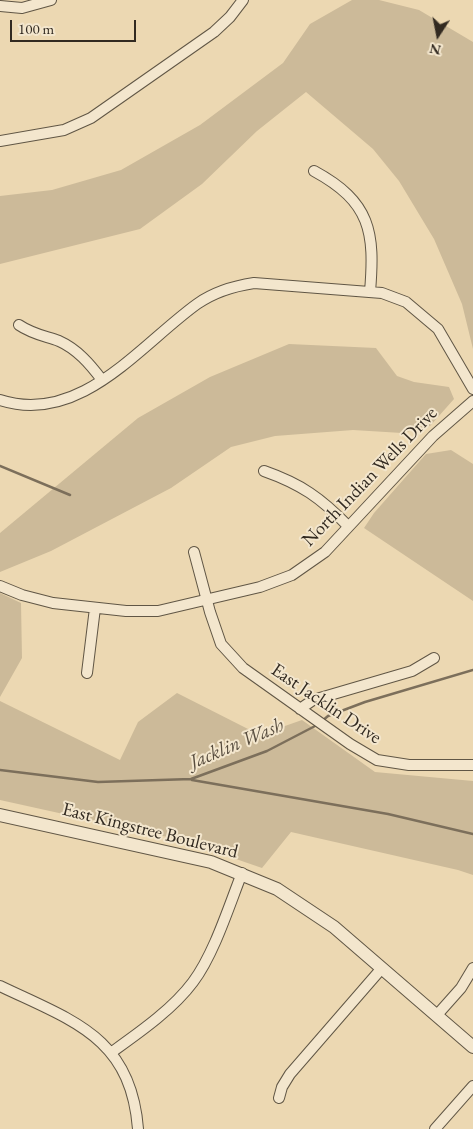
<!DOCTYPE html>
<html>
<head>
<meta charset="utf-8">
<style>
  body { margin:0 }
  #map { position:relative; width:473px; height:1129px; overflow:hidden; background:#ecd8b2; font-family:"EB Garamond",serif }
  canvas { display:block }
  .north { position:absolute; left:413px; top:10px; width:50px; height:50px; -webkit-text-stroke:4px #f3e6cd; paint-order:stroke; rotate:191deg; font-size:14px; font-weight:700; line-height:20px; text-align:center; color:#322a21 }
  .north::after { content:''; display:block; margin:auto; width:18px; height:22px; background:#322a21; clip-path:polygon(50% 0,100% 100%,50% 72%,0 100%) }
  .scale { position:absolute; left:10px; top:20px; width:126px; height:22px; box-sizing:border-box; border:2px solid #322a21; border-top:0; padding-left:6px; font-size:15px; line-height:18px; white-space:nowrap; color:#322a21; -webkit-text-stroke:4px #f3e6cd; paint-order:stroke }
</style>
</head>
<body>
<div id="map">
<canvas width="473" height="1129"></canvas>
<div class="north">N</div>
<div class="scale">100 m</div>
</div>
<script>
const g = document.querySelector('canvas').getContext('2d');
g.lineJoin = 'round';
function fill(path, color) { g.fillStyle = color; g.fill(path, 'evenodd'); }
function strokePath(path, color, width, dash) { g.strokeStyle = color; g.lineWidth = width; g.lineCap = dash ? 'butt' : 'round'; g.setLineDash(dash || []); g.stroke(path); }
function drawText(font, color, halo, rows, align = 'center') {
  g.font = font + ' "EB Garamond",serif'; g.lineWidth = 4; g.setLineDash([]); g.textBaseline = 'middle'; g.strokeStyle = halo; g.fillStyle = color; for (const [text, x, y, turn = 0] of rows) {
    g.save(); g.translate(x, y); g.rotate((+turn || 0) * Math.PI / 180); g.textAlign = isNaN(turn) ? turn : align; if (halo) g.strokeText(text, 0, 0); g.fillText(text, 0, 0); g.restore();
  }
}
fill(new Path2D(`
  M352,0H379L419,10L473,42V349L462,304L434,239L399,181L373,149L306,92L257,131L202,184L140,229L0,264V196L52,190L121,170L200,125L283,63L310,24Z
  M289,344L376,348L397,376L414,382L449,387L454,399L430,426L402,433L353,430L275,436L231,447L171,488L51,551L0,572V533L138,418L210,377Z
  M451,450L473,464V601L364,528L374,513L426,454Z
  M0,593L21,603L22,658L0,697Z
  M177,693L250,730L265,733L302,720L375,772L473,781V875L458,870L291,832L262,868L181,840L0,800V701L120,760L138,722Z`), '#ccba99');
strokePath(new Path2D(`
  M0,466L70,495
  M321,722L328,716L365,702L473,670
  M0,770L98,782L191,779L267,751L317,725
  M192,780L388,814L473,834`), '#7c6f5b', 2.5);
const minor = new Path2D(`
  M0,6L22,8L51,0
  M0,141L64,130L91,118L214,32L230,17L243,0
  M314,171C371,202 375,232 370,292
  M19,325C32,334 45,336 59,341C77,349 90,364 102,380
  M0,400C80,426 140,345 197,304C214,292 234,286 254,283L382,293L406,302L438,329L473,389
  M264,471C301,484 321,498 348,526
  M194,552L210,612L221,644L243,668L350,744L377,760L409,765H473
  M0,586L22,595L53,603L126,611H158L260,587L292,575L325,552L433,436L473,401
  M87,673L95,608
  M300,709L313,700L412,671L434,658
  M0,986C73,1021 131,1037 138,1129
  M437,1015L461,988L473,968
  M112,1052C140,1032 173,1009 193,982C214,954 229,906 242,873
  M279,1098L282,1087L290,1074L382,968
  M435,1129L473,1086`);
const tertiary = new Path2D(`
  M0,815L211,862L277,889L334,927L473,1047`);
strokePath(minor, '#605645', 12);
strokePath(tertiary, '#605645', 14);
strokePath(minor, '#f3e6cd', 10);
strokePath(tertiary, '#f3e6cd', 12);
drawText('19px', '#322a21', '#f3e6cd', [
  ["North Indian Wells Drive",370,477,-46],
  ["East Jacklin Drive",326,704,34],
  ["East Kingstree Boulevard",150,831,14]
]);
drawText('italic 20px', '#574c3e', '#f3e6cd', [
  ["Jacklin Wash",237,744,-23]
]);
</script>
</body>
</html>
